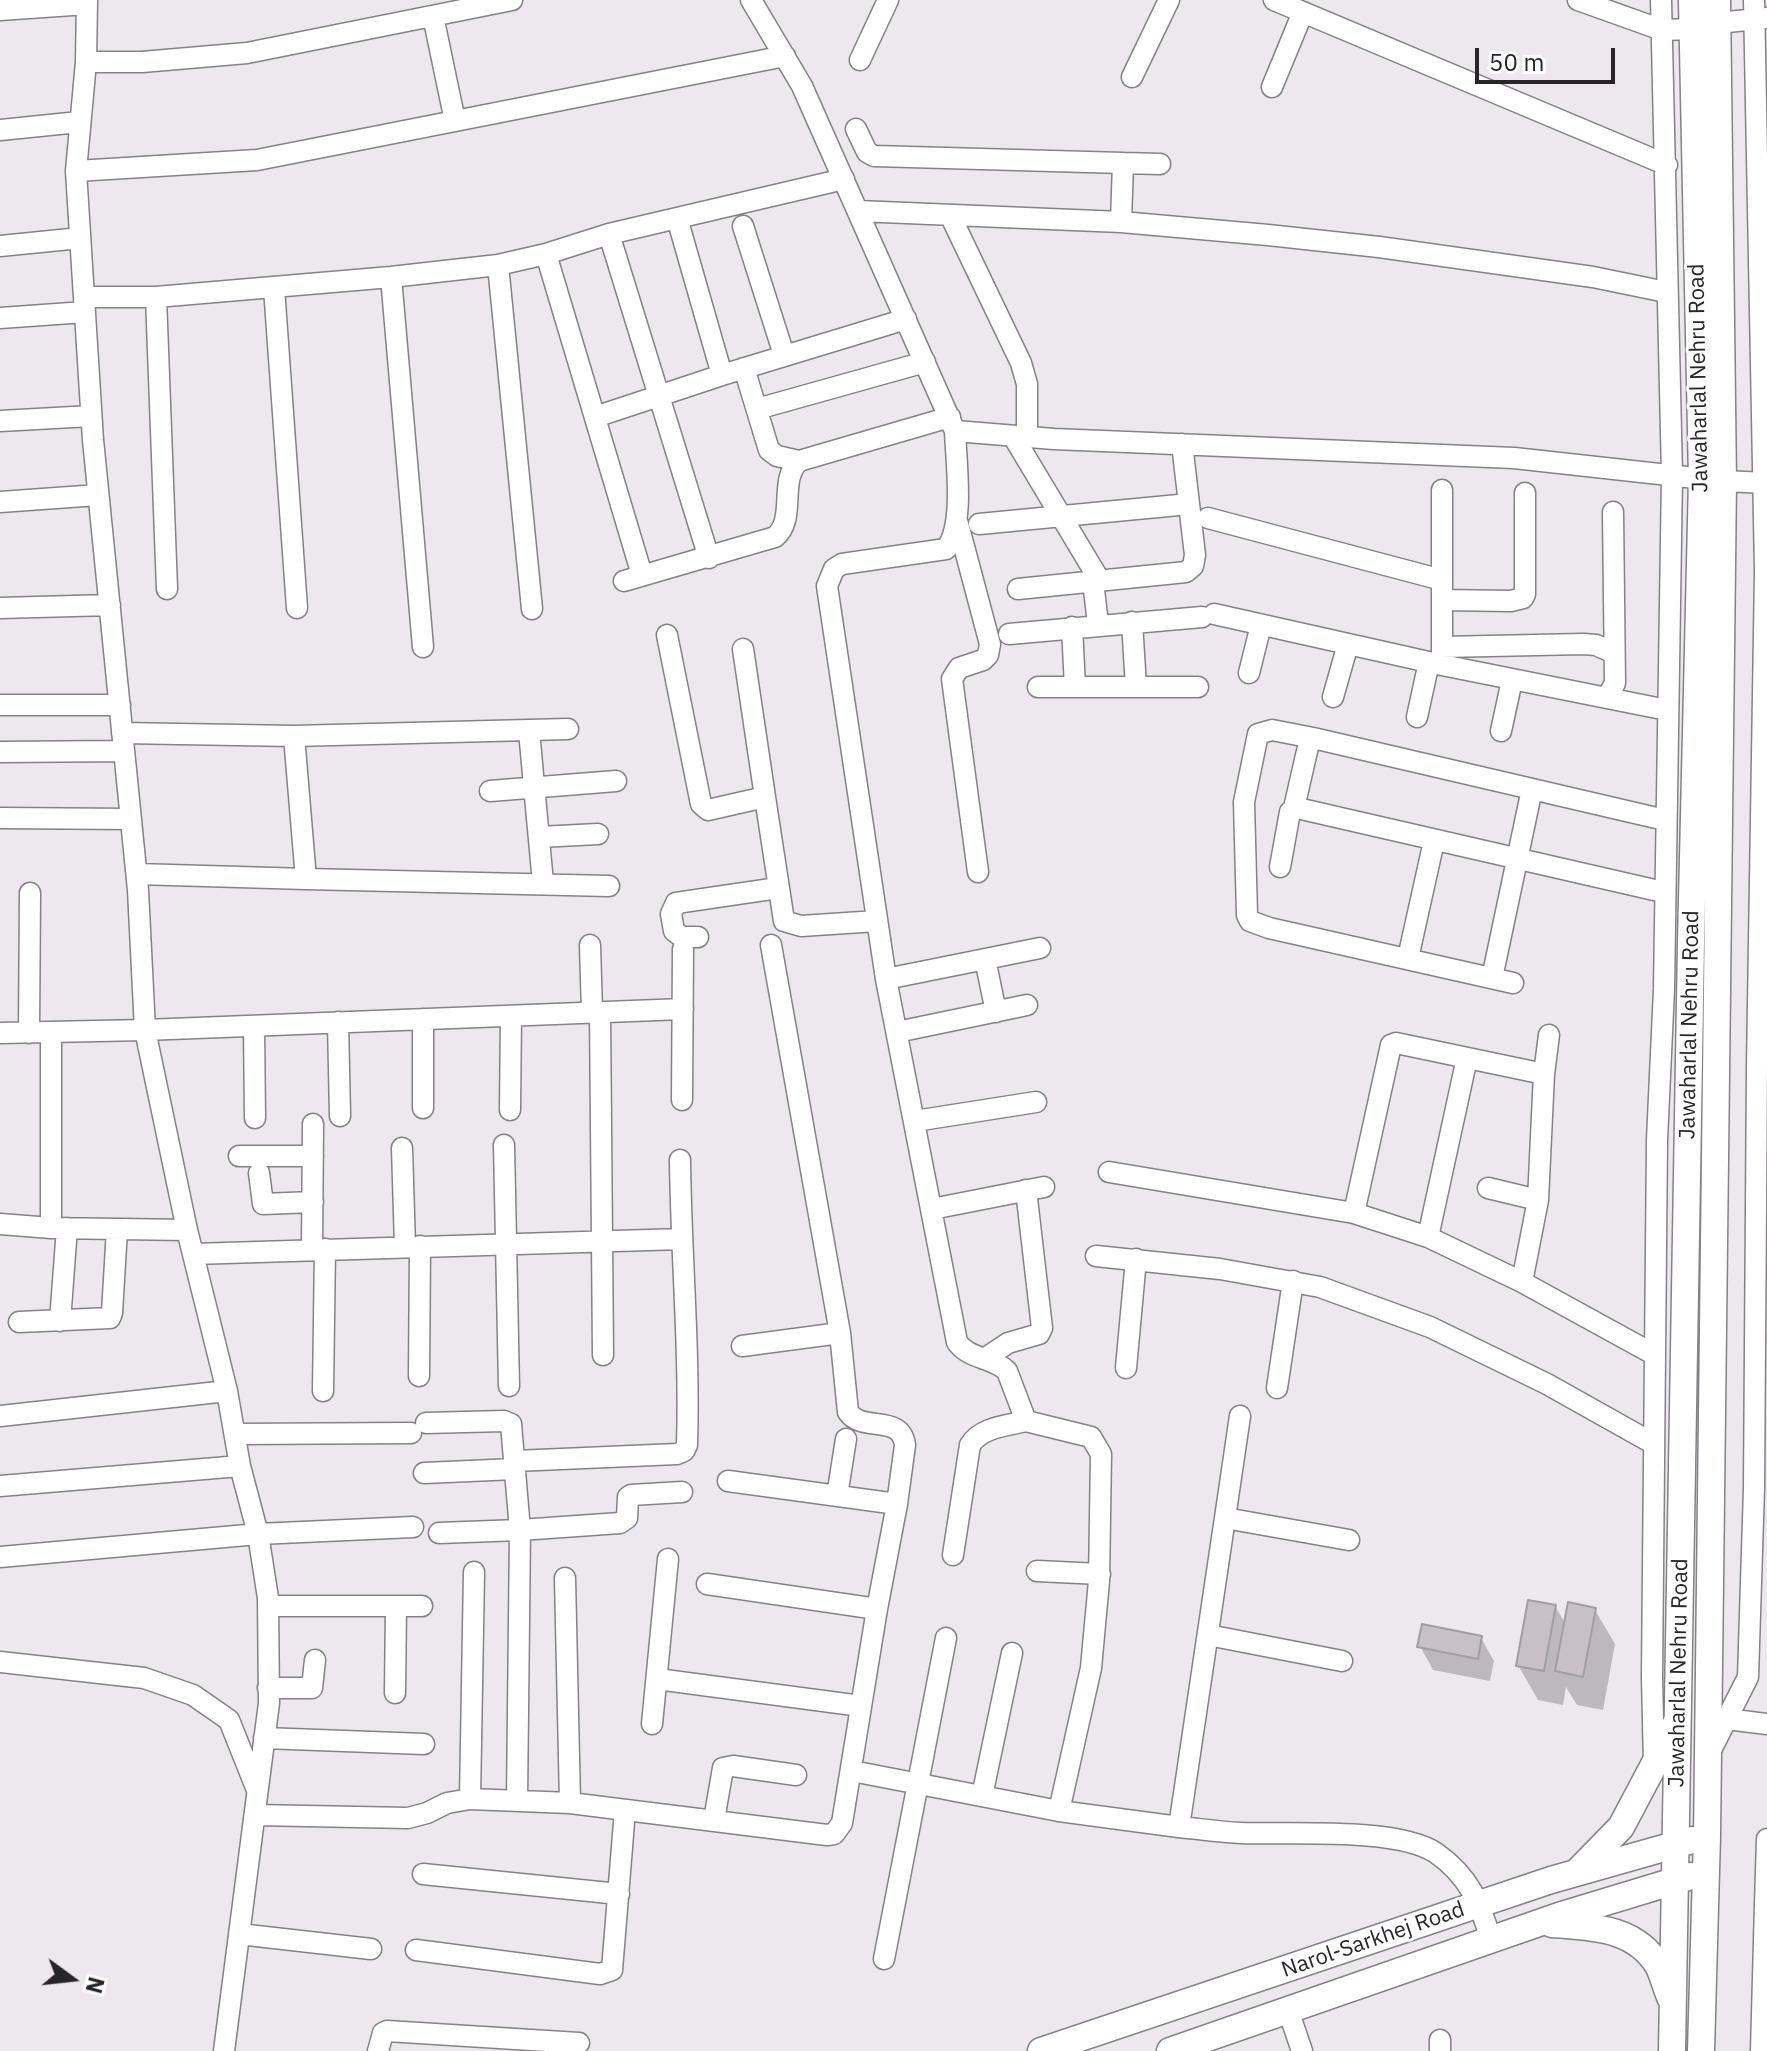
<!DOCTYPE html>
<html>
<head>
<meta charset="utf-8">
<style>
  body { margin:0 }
  #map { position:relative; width:1767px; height:2051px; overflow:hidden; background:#ece8ee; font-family:"IBM Plex Sans",sans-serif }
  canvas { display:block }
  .north { position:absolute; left:32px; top:1939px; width:80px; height:80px; -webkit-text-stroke:6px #fff; paint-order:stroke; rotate:105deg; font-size:22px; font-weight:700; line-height:32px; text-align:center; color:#262527 }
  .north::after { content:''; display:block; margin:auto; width:28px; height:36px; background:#262527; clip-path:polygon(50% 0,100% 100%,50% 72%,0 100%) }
  .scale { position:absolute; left:1475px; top:48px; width:140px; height:36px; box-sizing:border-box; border:4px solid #262527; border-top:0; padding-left:10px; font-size:24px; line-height:28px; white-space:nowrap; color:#262527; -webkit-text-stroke:6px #fff; paint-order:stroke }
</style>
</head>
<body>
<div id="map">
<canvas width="1767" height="2051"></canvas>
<div class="north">N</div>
<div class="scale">50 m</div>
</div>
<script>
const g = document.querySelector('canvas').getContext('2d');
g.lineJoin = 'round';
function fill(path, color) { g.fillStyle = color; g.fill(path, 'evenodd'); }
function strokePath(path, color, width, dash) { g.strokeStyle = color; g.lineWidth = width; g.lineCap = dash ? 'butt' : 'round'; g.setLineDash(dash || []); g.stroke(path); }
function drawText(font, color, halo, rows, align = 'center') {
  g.font = font + ' "IBM Plex Sans",sans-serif'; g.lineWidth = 6; g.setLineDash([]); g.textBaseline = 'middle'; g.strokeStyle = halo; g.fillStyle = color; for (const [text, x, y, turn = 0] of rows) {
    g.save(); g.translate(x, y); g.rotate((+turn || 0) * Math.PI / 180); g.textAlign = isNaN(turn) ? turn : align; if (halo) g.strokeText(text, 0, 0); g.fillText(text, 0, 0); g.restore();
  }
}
fill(new Path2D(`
  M1555,1606L1566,1625L1595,1610L1615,1644L1603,1710L1577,1705L1566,1687L1563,1705L1538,1700L1518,1665Z
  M1481,1638L1494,1661L1490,1681L1433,1670L1420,1646Z`), '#0003');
const building = new Path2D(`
  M1528,1600L1556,1605L1544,1671L1516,1666Z
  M1568,1602L1596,1608L1583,1677L1555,1671Z
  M1422,1624L1482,1636L1478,1659L1417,1647Z`);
fill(building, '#c7c1c5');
strokePath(building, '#a39da1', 2);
const minor = new Path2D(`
  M87,0L86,62L76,171L93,440L138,890L145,1030L187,1230L227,1391L240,1466L258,1534L268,1598L269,1703L224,2051
  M751,0L802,86L955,431L1054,439L1514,458L1723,481L1767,483
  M1274,0L1667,165
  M1578,0L1662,30L1693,29
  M0,10L87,4
  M433,16L455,121
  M1718,23L1767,18
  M860,60L888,0
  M86,62H142L247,53L512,0
  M1132,77L1169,0
  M1272,87L1303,12
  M856,129L867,152L874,156L1123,163L1121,222
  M0,130L79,122
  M1123,163L1160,164
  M76,171L257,160L785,56
  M858,211L1121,222L1268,235L1379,247L1593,277L1666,292
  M950,215L1021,363L1027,384V437
  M677,218L722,375
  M743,226L784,355
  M609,234L709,558
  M0,246L80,238
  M546,254L642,575
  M498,265L532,609
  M391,277L423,647
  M274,288L297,608
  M84,297H156L391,277L498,265L546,254L609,234L844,179
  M156,297L167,589
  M0,318L85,312
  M744,368L769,450L777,456L799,461
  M757,409L925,362
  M595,417L722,375L906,319
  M0,421L91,416
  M1013,436L1100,581
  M1442,490V665
  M0,502L98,495
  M1208,518L1442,580
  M958,524L990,644L988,655L983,660L959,668L952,679L978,872
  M979,524L1189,504
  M624,581L775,537C797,519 778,480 799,461L950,417
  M1093,581L1098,624
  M1018,589L1186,572L1193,566L1195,555L1182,444
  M1442,600L1511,601L1523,598L1525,594V493
  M0,608L110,605
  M1214,614L1442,665L1667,710
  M1132,622L1136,687
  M1072,627L1075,687
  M1009,634L1202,617
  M667,635L701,804L708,810L765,797L784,921L801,926L877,921
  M1442,647L1584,644L1596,645L1614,653
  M743,649L765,797
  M1249,673L1261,625
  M1038,687H1198
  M1333,697L1348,644
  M1607,698L1615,683L1613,512
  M0,705H120
  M1417,717L1429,662
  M529,731L543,883
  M1501,731L1512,680
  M122,733L294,736L568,729
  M0,752L124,751
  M490,791L616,781
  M1294,808L1310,738
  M0,818L131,819
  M539,837L598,834
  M1280,867L1290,812L1297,808L1663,892
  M137,874L306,879L294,736
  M306,879L609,886
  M698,937H682L674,931L671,914L676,903L778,888
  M590,945L592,1013
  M1408,958L1434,841
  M985,959L996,1012
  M1492,978L1532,789
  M886,979L1040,948
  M1513,983L1269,928L1250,921L1247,915L1244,802L1258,734L1272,730L1313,738L1665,820
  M600,1012L603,1355
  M338,1022L340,1116
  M254,1026L255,1118
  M897,1032L1027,1005
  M0,1033L145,1030L683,1009
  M29,1033L30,893
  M51,1033V1228
  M1544,1074L1549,1035
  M682,1100L683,949
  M423,1108V1019
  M510,1110L511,1016
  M915,1121L1036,1102
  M504,1145L509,1386
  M402,1148L405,1246
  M239,1156H313
  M1109,1172L1354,1213
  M259,1173L263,1204L313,1202
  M1488,1188L1538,1200
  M932,1209L1044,1187
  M0,1224L51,1228L187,1230
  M1428,1237L1467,1058
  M312,1249L313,1124
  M193,1254L681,1239
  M1096,1256L1220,1269L1320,1287L1430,1327L1547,1384L1654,1444
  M1522,1282L1428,1237L1354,1213L1391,1045L1396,1043L1544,1074L1538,1200L1522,1282L1655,1355
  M60,1321L67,1228
  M19,1322L110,1318L112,1313L117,1229
  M742,1346L840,1333
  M984,1359L1008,1343L1039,1334L1042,1328L1026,1190
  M1126,1368L1136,1259
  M419,1376L420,1246
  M1277,1388L1293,1281
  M323,1391L325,1249
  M0,1416L227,1391
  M426,1423L504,1421L511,1424L520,1530L620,1523L627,1518L628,1497L631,1495L682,1492
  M235,1434L411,1433
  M515,1461L677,1454L684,1451L687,1445C690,1350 681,1255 680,1160
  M424,1473L515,1469
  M728,1481L897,1504
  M0,1486L240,1466
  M837,1496L846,1439
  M1225,1518L1240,1416
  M439,1533L520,1530L517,1801
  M1349,1540L1225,1518L1179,1827C1200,1829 1220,1832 1241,1833C1290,1835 1397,1827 1436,1853C1469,1876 1480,1903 1491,1940
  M953,1555L970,1445C981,1427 1007,1426 1026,1421
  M0,1557L258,1534L413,1527
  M1037,1571L1100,1574
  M565,1578L570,1803
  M707,1584L877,1609
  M268,1606H422
  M1208,1635L1342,1661
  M0,1662L144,1678L193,1695L229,1720L257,1790
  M657,1679L861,1706
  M268,1688H312L315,1660
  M395,1693L396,1606
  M1727,1719L1767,1724
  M652,1724L668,1559
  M264,1738L424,1744
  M1709,1754L1748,1677L1754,1488L1757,1066L1765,571L1754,0
  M1654,1764L1652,1677L1657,1140L1664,989L1672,475L1661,0
  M852,1771L1059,1811L1091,1668L1099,1581L1101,1454L1091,1437L1026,1421L1007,1371C993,1357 968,1359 957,1342L886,979L827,586L834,569L842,564L946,549C965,525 956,462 955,431
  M982,1796L1012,1653
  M470,1799L474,1572
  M1059,1811L1179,1827
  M255,1815L408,1818L427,1813L447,1803L470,1799L570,1803L827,1835L834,1834L842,1823L877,1609L897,1504L905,1445C901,1413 862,1433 848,1412L840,1333L771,945
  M714,1820L723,1768L733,1766L796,1775
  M423,1874L619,1894
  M1765,1904L1767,1839
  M239,1934L371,1949
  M416,1950L600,1974L612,1970L625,1810
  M884,1959L946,1638
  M1288,2010L1302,2051
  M378,2051L383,2033L387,2031L579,2043
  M1440,2051V2040
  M1761,2051L1765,1904H1767`);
const major = new Path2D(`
  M1578,1871L1621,1827L1675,1725
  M1552,1924C1592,1927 1636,1927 1659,1967C1663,1976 1666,1987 1670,1997
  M1041,2051L1551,1880L1692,1840
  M1170,2051L1559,1916L1691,1876
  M1672,2051L1691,942L1702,479L1692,0
  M1701,2051L1707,1836L1723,481L1717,0`);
strokePath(minor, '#848187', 23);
strokePath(major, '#848187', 29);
strokePath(minor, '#fff', 20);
strokePath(major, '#fff', 26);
drawText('22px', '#262527', '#fff', [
  ["Jawaharlal Nehru Road",1699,378,-91],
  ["Jawaharlal Nehru Road",1690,1025,-89],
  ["Jawaharlal Nehru Road",1679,1673,-89],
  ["Narol-Sarkhej Road",1373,1940,-19]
]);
</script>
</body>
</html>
